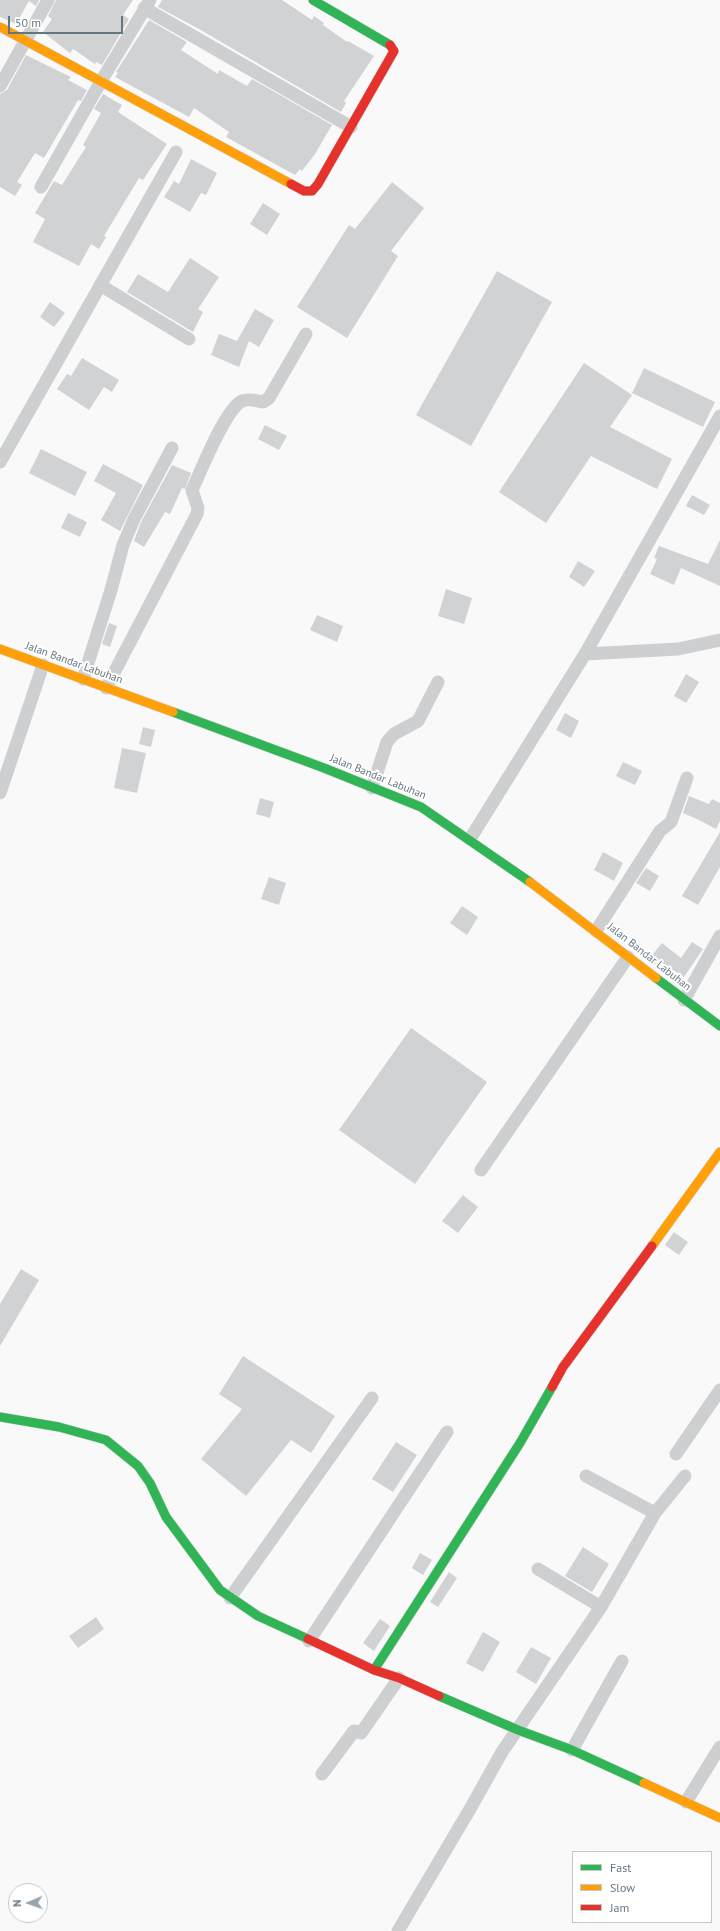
<!DOCTYPE html>
<html>
<head>
<meta charset="utf-8">
<style>
  body { margin:0 }
  #map { position:relative; width:720px; height:1931px; overflow:hidden; background:#f9f9f9; font-family:"PT Sans",sans-serif }
  canvas { display:block }
  .legend { position:absolute; left:572px; top:1851px; width:140px; height:72px; box-sizing:border-box; background:#fff; border:1px solid #c1c8cd; margin:0; padding:5px 7px; list-style:none; font-size:12px; color:#657683 }
  .legend li { display:flex; align-items:center; gap:8px; height:20px }
  .legend b { width:20px; border:1px solid #c1c8cd }
  .north { position:absolute; left:8px; top:1883px; width:40px; height:40px; box-sizing:border-box; background:#fff; border:1px solid #c1c8cd; border-radius:50%; rotate:268deg; font-size:11px; font-weight:700; line-height:16px; text-align:center; color:#657683 }
  .north::after { content:''; display:block; margin:auto; width:14px; height:18px; background:#99a4ac; clip-path:polygon(50% 0,100% 100%,50% 72%,0 100%) }
  .scale { position:absolute; left:8px; top:16px; width:115px; height:18px; box-sizing:border-box; border:2px solid #657683; border-top:0; padding-left:5px; font-size:12px; line-height:14px; white-space:nowrap; color:#657683; -webkit-text-stroke:3px #fff; paint-order:stroke }
</style>
</head>
<body>
<div id="map">
<canvas width="720" height="1931"></canvas>
<ul class="legend">
<li><b style="height:5px;background:#30b455"></b>Fast</li>
<li><b style="height:5px;background:#ff9f0a"></b>Slow</li>
<li><b style="height:5px;background:#e5322d"></b>Jam</li>
</ul>
<div class="north">N</div>
<div class="scale">50 m</div>
</div>
<script>
const g = document.querySelector('canvas').getContext('2d');
g.lineJoin = 'round';
function fill(path, color) { g.fillStyle = color; g.fill(path, 'evenodd'); }
function strokePath(path, color, width, dash) { g.strokeStyle = color; g.lineWidth = width; g.lineCap = dash ? 'butt' : 'round'; g.setLineDash(dash || []); g.stroke(path); }
function drawText(font, color, halo, rows, align = 'center') {
  g.font = font + ' "PT Sans",sans-serif'; g.lineWidth = 4; g.setLineDash([]); g.textBaseline = 'middle'; g.strokeStyle = halo; g.fillStyle = color; for (const [text, x, y, turn = 0] of rows) {
    g.save(); g.translate(x, y); g.rotate((+turn || 0) * Math.PI / 180); g.textAlign = isNaN(turn) ? turn : align; if (halo) g.strokeText(text, 0, 0); g.fillText(text, 0, 0); g.restore();
  }
}
fill(new Path2D(`
  M0,0H39L36,6L29,1L16,24L0,17Z
  M56,0H133L123,15L129,19L102,65L96,62L95,64L73,49L70,53L43,32L52,19L48,16Z
  M162,0H282L312,20L314,16L324,23L323,25L347,42L348,41L374,56L344,101L346,103L341,112L199,29L158,7Z
  M149,20L187,42L181,50L218,74L219,70L247,86L252,79L332,125L315,154L302,171L300,169L295,175L226,137L229,132L194,108L189,117L115,77L118,73L116,72Z
  M26,55L71,77L68,80L87,90L81,101L78,100L44,158L35,153L17,182L22,185L15,196L0,187V94L7,90Z
  M103,94L122,105L118,112L167,144L143,180L139,178L104,236L106,237L99,249L91,244L79,266L33,242L45,219L35,213L54,181L62,185L86,147L83,145L101,113L94,109Z
  M191,159L217,173L206,195L201,193L190,212L164,197L174,181L179,184Z
  M392,182L424,208L391,251L398,256L347,338L297,307L349,225L355,229Z
  M263,203L280,214L267,235L250,224Z
  M190,258L219,277L198,309L203,312L193,332L127,292L138,274L168,292Z
  M497,271L552,302L471,446L416,415Z
  M50,302L65,313L54,327L40,317Z
  M255,309L274,320L259,347L249,341L239,367L211,355L219,334L237,341Z
  M82,358L119,380L112,392L104,387L89,410L57,389L67,374L71,376Z
  M584,363L632,395L610,427L672,459L657,489L591,456L546,523L499,492Z
  M644,368L715,402L703,427L632,393Z
  M265,425L287,436L279,450L258,439Z
  M41,449L87,472L75,496L29,473Z
  M103,464L143,485L120,531L101,520L116,493L94,481Z
  M172,465L191,473L185,489L182,488L170,514L165,512L144,547L134,541L141,522Z
  M692,495L710,505L704,515L686,506Z
  M68,513L87,522L80,537L61,528Z
  M720,540V586L681,568L674,585L650,574L657,559L654,558L659,546L708,564Z
  M578,561L595,571L584,587L569,577Z
  M446,589L472,598L464,624L438,616Z
  M317,615L343,626L337,642L310,630Z
  M109,623L117,626L110,647L102,644Z
  M686,674L699,682L686,703L674,696Z
  M565,713L579,721L571,738L556,730Z
  M143,727L155,730L151,747L139,744Z
  M122,748L146,753L137,793L114,788Z
  M623,762L642,771L635,785L616,776Z
  M689,796L709,804L712,799L720,803V821L716,829L699,820L683,813Z
  M260,798L274,802L270,818L256,814Z
  M720,832V867L698,905L682,896Z
  M603,852L623,863L614,881L594,870Z
  M646,868L659,876L650,891L636,883Z
  M269,877L286,883L279,905L261,899Z
  M462,906L478,917L467,935L450,923Z
  M692,942L703,949L684,977L663,964L660,968L649,959L662,943L681,958Z
  M411,1028L487,1082L415,1184L339,1130Z
  M463,1195L478,1207L458,1233L442,1221Z
  M674,1232L688,1242L679,1255L665,1245Z
  M21,1269L39,1280L0,1346V1304Z
  M243,1356L335,1416L311,1453L291,1440L246,1496L201,1459L242,1409L219,1394Z
  M396,1442L417,1455L393,1492L372,1479Z
  M583,1547L609,1564L592,1592L565,1576Z
  M420,1553L432,1560L423,1575L412,1568Z
  M449,1572L457,1578L438,1607L430,1602Z
  M96,1617L104,1629L78,1648L69,1636Z
  M380,1619L390,1626L374,1651L363,1643Z
  M483,1632L500,1642L483,1672L466,1663Z
  M531,1647L551,1658L536,1684L516,1672Z`), '#d0d2d3');
const fast = new Path2D(`
  M313,0L390,45
  M173,712L324,768L421,807L530,882
  M656,978L720,1026
  M0,1417L59,1427L106,1440L138,1466L150,1483L166,1517L220,1590L258,1616L308,1639
  M374,1670L520,1443L552,1387
  M439,1696L518,1730L572,1750L644,1783`);
const slow = new Path2D(`
  M0,27L291,184
  M0,649L173,712
  M530,882L656,978
  M652,1246L720,1152
  M644,1783L720,1818`);
const jam = new Path2D(`
  M291,184L304,191H312L318,184L394,51L390,45
  M552,1387L563,1367L652,1246
  M308,1639L374,1670L399,1678L439,1696`);
strokePath(fast, '#d5d6d7', 10);
strokePath(slow, '#d5d6d7', 10);
strokePath(jam, '#d5d6d7', 10);
strokePath(new Path2D(`
  M144,8L351,127
  M0,86L48,0
  M41,187L100,83L150,0
  M100,285L189,339
  M0,462L176,152
  M585,654L678,649L720,640
  M83,679L111,590L123,545L134,519L172,448
  M106,688L197,514L198,508L192,490C201,471 225,409 242,401C249,398 257,401 263,402L269,398L306,334
  M372,788L387,742L394,734L418,721L438,682
  M0,793L43,665
  M470,839L585,654L720,416
  M596,931L660,831L671,822L687,778
  M684,1000L720,936
  M481,1170L628,957
  M676,1454L720,1390
  M586,1476L655,1513
  M538,1569L601,1607
  M230,1598L372,1398
  M309,1641L447,1432
  M572,1750L622,1661
  M322,1774L354,1731L361,1733L399,1678
  M686,1802L720,1747
  M398,1931L470,1809L502,1752L601,1607L655,1513L685,1476`), '#cecfd0', 13);
strokePath(fast, '#30b455', 9);
strokePath(slow, '#ff9f0a', 9);
strokePath(jam, '#e5322d', 9);
drawText('11px', '#657683', '#fff', [
  ["Jalan Bandar Labuhan",74,663,20],
  ["Jalan Bandar Labuhan",378,777,22],
  ["Jalan Bandar Labuhan",649,957,38]
]);
</script>
</body>
</html>
